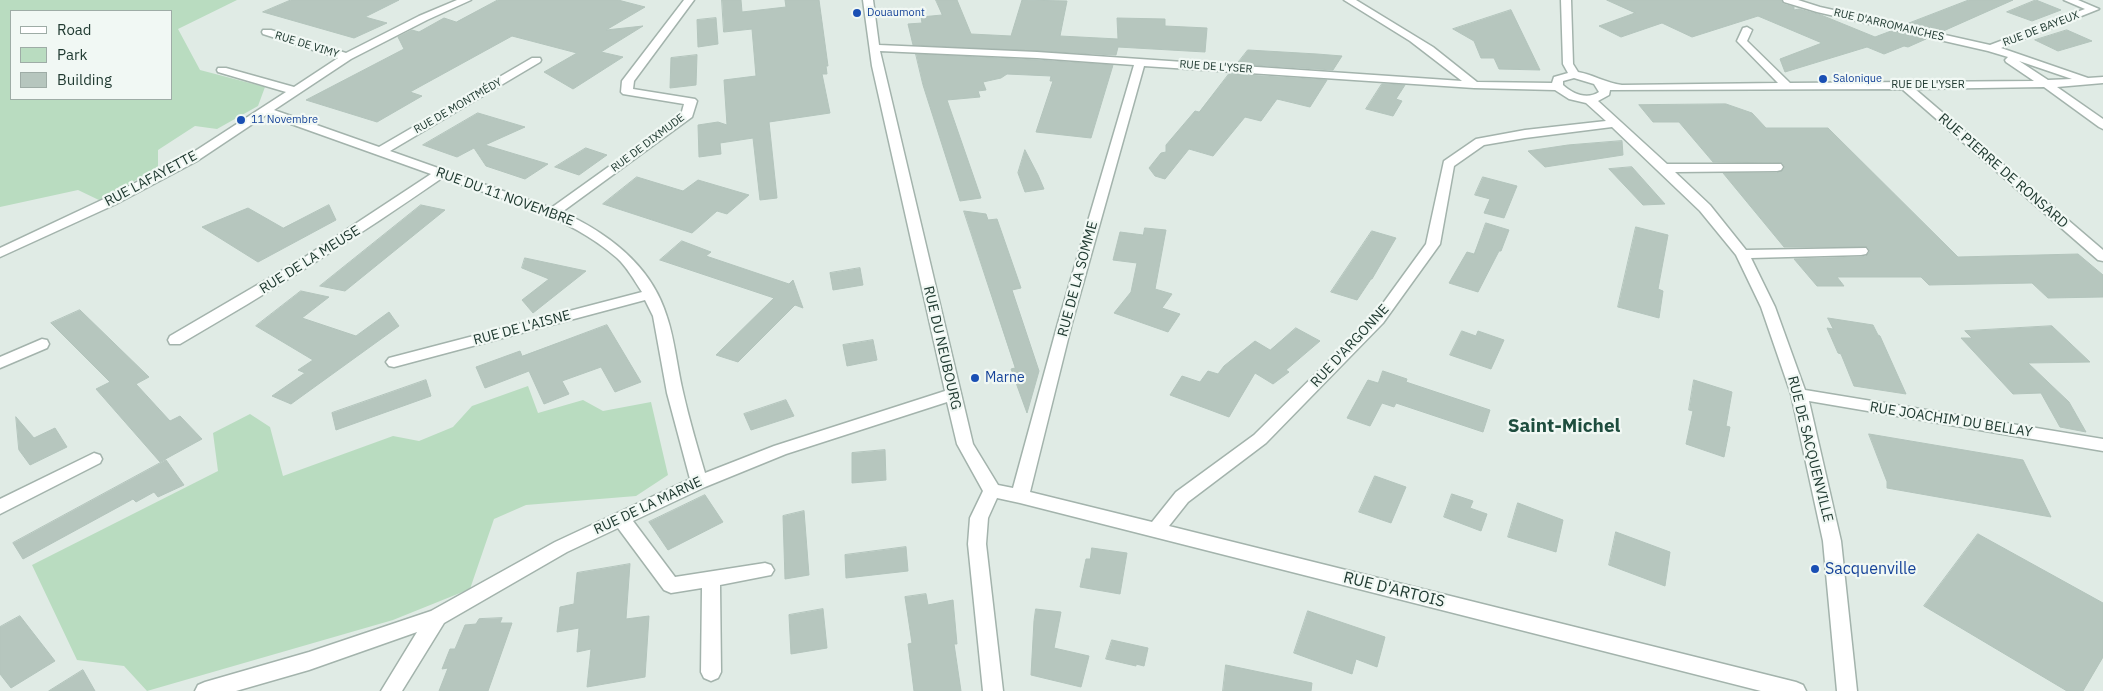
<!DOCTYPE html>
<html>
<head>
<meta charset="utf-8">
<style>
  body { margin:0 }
  #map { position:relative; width:2103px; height:691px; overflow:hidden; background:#e0ebe5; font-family:"IBM Plex Sans",sans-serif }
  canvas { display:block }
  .legend { position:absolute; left:10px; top:10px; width:162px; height:90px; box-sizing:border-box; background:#f1f8f4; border:1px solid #9eaca6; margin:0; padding:6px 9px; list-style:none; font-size:15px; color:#213b32 }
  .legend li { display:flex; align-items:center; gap:10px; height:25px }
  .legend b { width:25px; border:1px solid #9eaca6 }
</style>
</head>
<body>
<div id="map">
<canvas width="2103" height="691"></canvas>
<ul class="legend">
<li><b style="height:6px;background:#fff"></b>Road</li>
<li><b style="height:14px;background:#b9dcc0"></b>Park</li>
<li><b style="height:14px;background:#b6c6be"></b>Building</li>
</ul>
</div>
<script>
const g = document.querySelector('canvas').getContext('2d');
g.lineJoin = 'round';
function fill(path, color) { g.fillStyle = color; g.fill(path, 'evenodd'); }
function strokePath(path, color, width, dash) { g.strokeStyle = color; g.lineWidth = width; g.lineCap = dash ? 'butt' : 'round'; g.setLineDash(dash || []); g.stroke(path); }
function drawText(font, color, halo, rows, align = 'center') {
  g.font = font + ' "IBM Plex Sans",sans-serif'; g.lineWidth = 4.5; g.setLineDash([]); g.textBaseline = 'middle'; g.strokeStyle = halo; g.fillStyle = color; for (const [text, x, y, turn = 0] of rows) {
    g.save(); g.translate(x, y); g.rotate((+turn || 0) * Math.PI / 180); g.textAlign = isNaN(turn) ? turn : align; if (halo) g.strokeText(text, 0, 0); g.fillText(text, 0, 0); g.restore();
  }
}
fill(new Path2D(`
  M0,0H237L178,29L200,70L265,87L258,106L217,129L195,126L158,150V167L101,201L78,190L0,207ZM11,11H171V99H11Z
  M528,386L538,413L583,400L603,411L651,402L668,475L636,496L526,505L494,519L470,589L393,620L147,691L124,666L77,660L32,565L218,471L213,433L250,414L270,427L283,476L393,436L419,441L453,427L472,406Z`), '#b9dcc0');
const building = new Path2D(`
  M291,0H399L365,17L387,23L354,38L263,12Z
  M498,0H618L645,7L606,30L643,26L601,52L623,57L573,89L544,72L577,53L512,36L410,92L422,96L377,122L306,100L404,49L398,37L412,30L419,32L444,18L456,22Z
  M722,0H741L742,12L786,7L785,0H819L828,66H826L827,74H822L830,113L769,122L777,198L760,200L753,138L720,143L721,154L699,157L698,125L718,122L727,125L724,80L756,76L752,29L724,32Z
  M936,0H957L971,34L1011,36L1022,0L1067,1L1060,36L1118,39L1117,18L1165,19V26L1207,28L1205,52L1118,47L1116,55L913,45L908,24L922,23L921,17L942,15Z
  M1607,0H1781L1783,4L1794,7V10L1799,9L1821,15L1875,37L1891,31L1926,39L1908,47L1904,46L1884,54L1867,47L1785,72L1780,59L1822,43L1758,16L1692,37L1662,23L1621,37L1599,26L1635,13Z
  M1969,0H2013L1941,32L1907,24Z
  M2036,0L2061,10L2032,21L2007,12Z
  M1511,10L1540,70L1499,69L1494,58H1481L1474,41L1453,29Z
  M716,18L718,44L698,47L697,20Z
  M2067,30L2092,41L2058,51L2035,40Z
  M1248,50L1317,54L1342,56L1333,70L1237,64Z
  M916,54L1037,60L1113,65L1091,138L1036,132L1053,81H1050L1051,76L1007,74L1001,78L983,82L986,90L978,91L980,97L947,100L981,198L960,201L923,85Z
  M697,55L696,85L670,88L671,58Z
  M1229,74L1327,80L1310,107L1277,99L1261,121L1245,117L1213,156L1189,149L1165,179L1155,176L1149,168L1161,153L1166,152V145L1195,111L1199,112Z
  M1382,84L1405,85L1396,99L1402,101L1393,116L1366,109Z
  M1726,104L1752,113L1766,128H1828L1958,257L2078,254L2103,275V297L2048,298L2032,283L1929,285L1921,277H1837L1844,286H1817L1794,259L1861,257L1866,256L1870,252L1868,247H1784L1723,173H1777L1785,168L1783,163L1713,162L1679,122H1653L1639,105Z
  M478,113L525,127L485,145L548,164L525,179L486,166L474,148L457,157L423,145Z
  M1622,141L1623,155L1545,167L1528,151L1568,145Z
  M586,148L607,155L579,175L555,167Z
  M1025,150L1038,175L1044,189L1025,192L1018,173Z
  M1632,167L1665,204L1643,205L1609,169Z
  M637,177L683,191L698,180L749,195L727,214L717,211L692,233L603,204Z
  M1483,177L1517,186L1504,218L1484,213L1490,199L1475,195Z
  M329,205L336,220L258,262L202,227L248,208L283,228Z
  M421,205L445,210L345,291L320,286Z
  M964,211L986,214L988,220L997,219L1021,288L1012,290L1039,371L1027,413L1011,369L1015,368Z
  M1486,223L1509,230L1501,251H1499L1478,292L1449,283L1467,252L1474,254Z
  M1636,227L1668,235L1658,289L1663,291L1659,318L1618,307Z
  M1145,228L1166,230L1155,289L1172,294L1162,308L1180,314L1168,332L1114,313L1131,292L1137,263L1113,260L1120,232L1143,235Z
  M1372,231L1396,238L1372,279H1371L1357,300L1331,292Z
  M682,241L711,252L706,256L789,284L793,280L803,308L795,305L738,362L716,355L774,298L660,260Z
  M525,258L586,271L533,313L522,300L549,279L522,268Z
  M860,268L863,285L833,290L830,273Z
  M301,291L329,297L302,318L356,336L389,312L399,326L291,404L272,396L305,373L298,370L313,360L256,326Z
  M80,310L149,377L136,384L170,421L180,416L202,439L160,462L96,389L110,382L51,323Z
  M1828,318L1873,325L1878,335L1880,336L1906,394L1854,386L1841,354L1838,353L1827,328L1833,329Z
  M607,325L641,382L615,392L601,367L562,381L569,394L544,404L529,371L485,388L476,367L520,351L522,356Z
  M2052,326L2090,362L2028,363L2069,402L2086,432L2060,427L2041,393L2013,394L1961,338H1972L1965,331Z
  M1296,328L1320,341L1286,370L1289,372L1273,384L1255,373L1229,417L1170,395L1182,376L1200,382L1208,371L1218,374L1224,366L1255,341L1270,350Z
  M1462,331L1476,336L1478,331L1504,340L1491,369L1450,355Z
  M873,340L877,360L847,366L843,345Z
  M1383,371L1407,379L1406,382L1490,410L1483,432L1396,403L1394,407L1382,403L1370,426L1347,418L1368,380L1378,383Z
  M426,380L431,396L336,430L332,413Z
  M1694,380L1732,392L1726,426L1730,427L1724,457L1686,444L1693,411L1689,410Z
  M786,400L794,416L751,430L744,414Z
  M16,417L34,438L55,428L67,447L30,465L19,450Z
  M1869,434L2023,460L2051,517L1887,488V482Z
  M885,450L886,480L852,483V453Z
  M166,460L184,485L158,497L154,492L136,502L133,499L23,559L13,543Z
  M1375,476L1406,487L1391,523L1359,512Z
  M1452,494L1473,501L1470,508L1487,514L1481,531L1444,517Z
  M705,495L723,522L668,550L649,522Z
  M1518,503L1563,520L1556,552L1508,537Z
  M804,511L809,575L785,579L783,516Z
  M1616,532L1670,552L1665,586L1609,565Z
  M1978,534L2103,603V657L2083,691H2067L1924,606Z
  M906,547L908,571L846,578L845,555Z
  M1092,548L1127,553L1120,594L1080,587L1086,559H1090Z
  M630,564L626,619L649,616L645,677L587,687L591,649L577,652L579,628L557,632L560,607L574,604L577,573Z
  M926,594L928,605L953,600L957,644H954L961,691H914L908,644L912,643L905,597Z
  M823,609L827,648L791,654L789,615Z
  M1036,609L1061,612L1054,648L1089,656L1081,687L1031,675L1034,621Z
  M1308,611L1385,637L1377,667L1356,659L1352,674L1294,653Z
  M20,616L55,661L11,688L0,674V627Z
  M502,618L500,623H512L488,691H439L448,668L442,669L450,649H455L465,625L476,624L479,619Z
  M1112,640L1148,648L1144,666L1136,664V666L1106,659Z
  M1226,665L1312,683L1311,691H1223Z
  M83,670L95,691H49Z`);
fill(building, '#b6c6be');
strokePath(building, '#b3c4bc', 1);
const minor = new Path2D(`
  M457,0H471L427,20L351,59L274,110L379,147L532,58H540L541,60L540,62L390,151L551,208L681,115L684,104L623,94L621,92L622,81L684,0H694L634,81L633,89L695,99L697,101L692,117L562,212C608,233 652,266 667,317C675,341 677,367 683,392C689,419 697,446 705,473L774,446L945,391L872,66L863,0H873L879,45L1037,52L1462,81L1410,41L1344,0H1356L1433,47L1477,82L1552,83L1554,77L1568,73L1563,64L1561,0H1571L1573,64L1578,72C1594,75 1606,83 1622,85L1778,83L1737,41L1743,28L1747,27L1752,30L1747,41L1790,83L2034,81L2006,62L2005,60L2008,57L1988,51L1817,12L1784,2L1783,0H1798L1820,7L1990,45L2085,9L2064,0H2078L2099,9L2001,48L2088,78L2103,77V83L2057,87L2103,119V129L2099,127L2044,87L1915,89L2103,250V261L2098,260L1902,89L1610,90L1609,95L1598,101L1667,164H1781L1783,167L1781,170L1777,171L1675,172L1710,205L1746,250L1866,248L1868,251L1866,254L1861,255L1751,258L1775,307L1805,390L2103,439V451L1809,401L1841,541L1857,691H1837L1823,541L1791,394L1761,307L1736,255L1700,211L1612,127L1525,138L1484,145L1454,166L1440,244L1383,323L1266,443L1188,502L1169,526L1796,682L1803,685L1806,691H1761L1020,503L997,498L988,518L986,544L1003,691H983L968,544L970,518L983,491L957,444L947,402L786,454L705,487L633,521L675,577L765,563L771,565L774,570L771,575L720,585L721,672L718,678L711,681L704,678L701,672L702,588L671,593L664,590L618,528L567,552L444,623L402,691H381L417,632L309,670L236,691H195L198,685L205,682L309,652L431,611L555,542L690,479L667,393L653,316L645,300L394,367L389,366L386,362L389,358L642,292C634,280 627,267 617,258C568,215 502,199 442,178C357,237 270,292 180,344H170L168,340L170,336L305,257L431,174L266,115L197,161L116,204L0,257V248L106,198L189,155L286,92L218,72L217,70L218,68H226L294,87L338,58L263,34L262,32L263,30H271L346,53L419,16ZM880,51L1037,58L1134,65L1058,323L1013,488L998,485L973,444ZM2019,61L2072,79L2048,80ZM1144,66L1474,88L1555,90L1569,99L1586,103L1606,121L1525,130L1476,139L1444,161L1426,244L1373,317L1254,435L1176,492L1152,522L1030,492L1072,323ZM1574,78L1594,84L1599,92C1587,100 1573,94 1563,85V81Z
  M42,339L47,340L49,344L47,348L0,368V357Z
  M94,453L100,455L102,459L100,463L0,514V499Z`);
strokePath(minor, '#a3b3ac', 3);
fill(minor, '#fff');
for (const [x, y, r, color] of [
  [857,13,5,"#1a4fb4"],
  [1823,79,5,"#1a4fb4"],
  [241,120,5,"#1a4fb4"],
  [975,378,5,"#1a4fb4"],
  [1815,569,5,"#1a4fb4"]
]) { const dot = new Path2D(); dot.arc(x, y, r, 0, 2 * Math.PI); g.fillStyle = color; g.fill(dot); strokePath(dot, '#f1f8f4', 2); }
drawText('11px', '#164399', '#f1f8f4', [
  ["Douaumont",867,13],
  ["Salonique",1833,79],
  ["11 Novembre",251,120]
], 'left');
drawText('11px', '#213b32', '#f1f8f4', [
  ["RUE D'ARROMANCHES",1889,25,13],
  ["RUE DE BAYEUX",2041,29,-21],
  ["RUE DE VIMY",307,45,17],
  ["RUE DE L'YSER",1216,67,4],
  ["RUE DE L'YSER",1928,85],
  ["RUE DE MONTMÉDY",458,106,-30],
  ["RUE DE DIXMUDE",648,143,-37]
]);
drawText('14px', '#213b32', '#f1f8f4', [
  ["RUE PIERRE DE RONSARD",2003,171,41],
  ["RUE LAFAYETTE",151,179,-28],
  ["RUE DU 11 NOVEMBRE",505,197,20],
  ["RUE DE LA MEUSE",310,260,-32],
  ["RUE DE LA SOMME",1078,279,-75],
  ["RUE DE L'AISNE",522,328,-15],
  ["RUE D'ARGONNE",1350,346,-47],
  ["RUE DU NEUBOURG",942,348,77],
  ["RUE JOACHIM DU BELLAY",1951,420,9],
  ["RUE DE SACQUENVILLE",1810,449,76],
  ["RUE DE LA MARNE",648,506,-25]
]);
drawText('14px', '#164399', '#f1f8f4', [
  ["Marne",985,378]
], 'left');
drawText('16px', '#164399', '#f1f8f4', [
  ["Sacquenville",1825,569]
], 'left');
drawText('16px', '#213b32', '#f1f8f4', [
  ["RUE D'ARTOIS",1394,590,14]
]);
drawText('bold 19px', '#1e4d3e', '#f1f8f4', [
  ["Saint-Michel",1564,427]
]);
</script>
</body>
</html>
